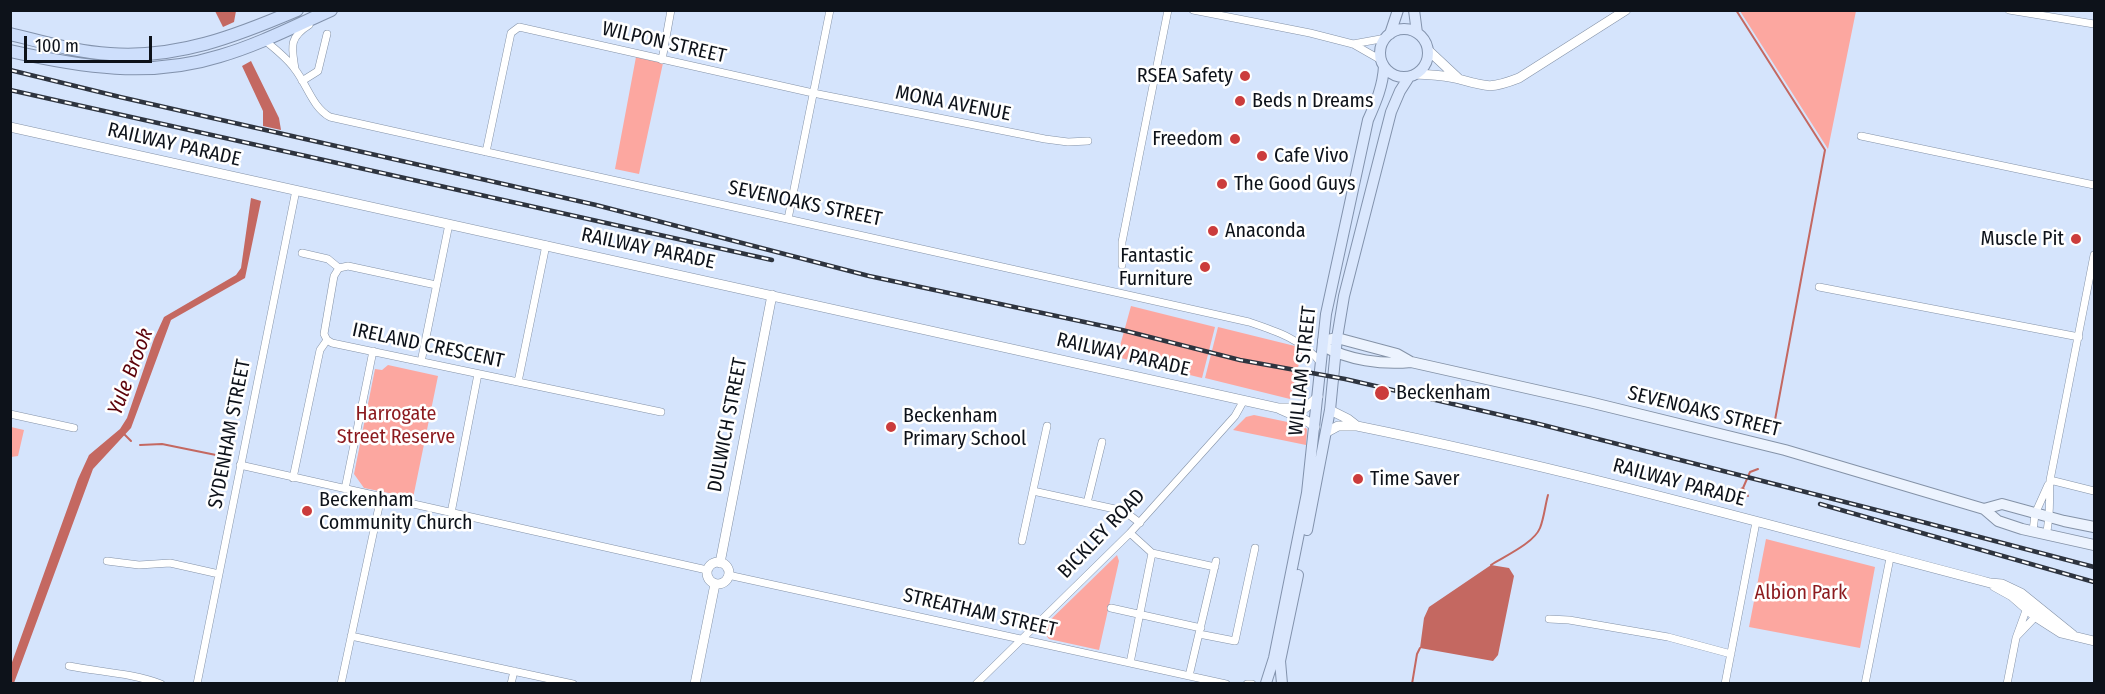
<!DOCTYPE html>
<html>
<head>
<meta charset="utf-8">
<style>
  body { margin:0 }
  #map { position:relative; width:2105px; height:694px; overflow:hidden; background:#d5e4fc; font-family:"Fira Sans Condensed",sans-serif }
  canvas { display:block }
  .frame { position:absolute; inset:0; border:12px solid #0d121a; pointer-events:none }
  .scale { position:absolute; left:24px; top:36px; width:128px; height:27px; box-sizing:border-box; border:3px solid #0d121a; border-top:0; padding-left:8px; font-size:18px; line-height:21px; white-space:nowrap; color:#0d121a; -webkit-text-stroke:4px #fff; paint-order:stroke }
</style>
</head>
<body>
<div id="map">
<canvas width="2105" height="694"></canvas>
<div class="frame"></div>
<div class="scale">100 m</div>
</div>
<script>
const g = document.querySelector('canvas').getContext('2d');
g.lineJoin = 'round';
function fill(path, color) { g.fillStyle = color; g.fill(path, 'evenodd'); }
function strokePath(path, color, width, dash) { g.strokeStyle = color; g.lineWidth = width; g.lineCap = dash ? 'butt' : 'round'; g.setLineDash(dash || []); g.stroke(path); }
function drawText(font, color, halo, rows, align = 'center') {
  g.font = font + ' "Fira Sans Condensed",sans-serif'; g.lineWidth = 5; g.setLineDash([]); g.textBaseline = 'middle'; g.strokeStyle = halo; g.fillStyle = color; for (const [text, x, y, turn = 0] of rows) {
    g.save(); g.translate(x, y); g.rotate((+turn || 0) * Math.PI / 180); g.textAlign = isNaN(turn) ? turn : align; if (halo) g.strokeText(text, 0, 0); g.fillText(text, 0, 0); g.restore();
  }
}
fill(new Path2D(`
  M1740,11H1856L1828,149Z
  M636,57L663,63L639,174L615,169Z
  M1131,306L1215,327L1202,378L1117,357Z
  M1218,327L1303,348L1290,399L1205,378Z
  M388,365L438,376L413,498L364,488L354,474L375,369L382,370Z
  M1254,415L1302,425L1307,429L1306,445L1233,430L1246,417Z
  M11,427L24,430L18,456L11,457Z
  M1766,539L1875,567L1860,648L1749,627Z
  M1117,555L1119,561L1099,650L1049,639L1044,633L1045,625Z`), '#fca7a0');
fill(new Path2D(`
  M215,11H236L234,22L223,27Z
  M251,61L279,118L281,130L263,126V111L242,66Z
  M251,198L261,201L245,278L171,320L131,428L93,469L14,683H11V665L78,479L89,455L120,429L127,418L154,339L164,317L236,275L241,268Z
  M1491,565L1509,568L1514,576L1498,655L1493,661L1420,648L1424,618L1429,607Z`), '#c46861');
strokePath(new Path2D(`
  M1736,10L1825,150L1775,420
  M123,433L131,441
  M140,445L162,444L216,455
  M1743,488L1748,496
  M1735,492L1743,488L1750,472L1758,469
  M1491,565C1505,556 1534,543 1540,528C1544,518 1545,506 1548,495
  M1412,684L1417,654L1420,648`), '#c46861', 2);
const minor = new Path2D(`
  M1193,10L1310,33L1353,44L1381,60
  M2009,10L2094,24
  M263,39C274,48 286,57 294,68C307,84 312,107 330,117L1249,322C1276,331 1303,340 1321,363
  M1353,44L1386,38
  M662,60L671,10
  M295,69C292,48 288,38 309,25
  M302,81L318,71L327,34
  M1861,136L2094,185
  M486,152L511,33L519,27L813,93L1045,139L1068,142L1088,141
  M788,219L830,10
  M546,245L518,382L661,412
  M302,253L328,259L339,268
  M1122,265V242L1168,10
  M436,285L348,266L339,268L334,276L324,334L327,340L332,343L518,382
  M1819,287L2079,337
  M421,362L449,224
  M10,414L74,428
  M240,465L707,570
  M293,478L320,350L327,340
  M2050,480L2094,491
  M345,489L373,351
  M1033,491L1124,511L1140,523
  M1087,503L1102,442
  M451,513L478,374
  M2033,531L2035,514L2048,485
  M1130,533L1152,553L1215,567
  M2046,535C2051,516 2049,499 2050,480L2094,255
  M1022,541L1047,426
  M107,561L139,565L170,563L219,574
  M728,575L1226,684
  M1111,608L1201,628
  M1549,619L1569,620L1668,637L1731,654
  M1199,634L1235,641L1255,548
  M351,636L573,684
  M2017,636L2039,613
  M1130,663L1152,553
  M69,666C100,672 132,673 161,684
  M1189,676L1216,561
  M197,684L296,190
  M341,684L381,497
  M511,684L514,671
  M976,684L1130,533L1235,416L1244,400
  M1247,684H1252
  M1725,684L1756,522
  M1865,684L1890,558
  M2007,684L2016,638L2028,605`);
const tertiary = new Path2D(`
  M1428,50L1459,79
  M1416,74C1430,75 1445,75 1459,79C1487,87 1491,89 1519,78L1626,10
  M10,127L1278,408C1291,415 1305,417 1315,427
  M1278,408H1305L1318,397
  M1330,410L1348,419L1357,426
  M1327,432L1338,426H1357C1570,469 1780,528 1990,583L2002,584L2021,593L2073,635
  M707 573a11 11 0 1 1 22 0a11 11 0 1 1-22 0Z
  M720,563L772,295
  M1994,586L2012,596L2036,617L2061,633L2094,641
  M695,684L715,584`);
const secondary = new Path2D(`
  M1323,341L1337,338L1397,354L1411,362
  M1323,346C1348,360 1382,365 1411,362L1589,402L1785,450L1984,509L1998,521L2022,529L2094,545
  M1984,509L2002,504L2064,521L2094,527`);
const primary = new Path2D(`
  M1414,10L1417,33
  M1380 53a24 24 0 1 1 48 0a24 24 0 1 1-48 0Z
  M1390,34L1398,10
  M1307,530L1330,410L1337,338L1344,296L1391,112L1400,91L1409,77
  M1266,683L1274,658L1307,493L1326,314L1368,120C1376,102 1383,86 1384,66
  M1282,684L1280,661L1298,575`);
const trunk = new Path2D(`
  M10,34C43,42 76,52 110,54C177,59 236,36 297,10
  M10,51C81,67 150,78 220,56C258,45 295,26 331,10`);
strokePath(minor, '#8492a7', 8);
strokePath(tertiary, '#8492a7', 10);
strokePath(secondary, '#8492a7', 12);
strokePath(primary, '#8292ac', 12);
strokePath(trunk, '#8292ac', 14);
strokePath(minor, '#fff', 7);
strokePath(tertiary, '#fff', 9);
strokePath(secondary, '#ecf3fe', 10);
strokePath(primary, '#dae7fd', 10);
strokePath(trunk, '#cedffc', 12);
const rail = new Path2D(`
  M10,70L120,97L596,205L869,276L1122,330L1240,360L1345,379L1535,423L1892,514L2094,567
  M10,90L772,260
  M1820,504L2094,582`);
strokePath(rail, '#2e343f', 4.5);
strokePath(rail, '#fff', 2, [7]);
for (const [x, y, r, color] of [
  [1245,76,6,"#cb3c3c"],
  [1240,101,6,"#cb3c3c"],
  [1235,139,6,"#cb3c3c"],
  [1262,156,6,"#cb3c3c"],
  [1222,184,6,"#cb3c3c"],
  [1213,231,6,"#cb3c3c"],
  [2076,239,6,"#cb3c3c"],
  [1205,267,6,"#cb3c3c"],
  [1382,393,8,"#cb3c3c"],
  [891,427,6,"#cb3c3c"],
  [1358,479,6,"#cb3c3c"],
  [307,511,6,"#cb3c3c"]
]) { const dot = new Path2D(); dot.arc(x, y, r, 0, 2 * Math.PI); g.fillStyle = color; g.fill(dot); strokePath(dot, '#fff', 2); }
drawText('20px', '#0d121a', '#fff', [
  ["WILPON STREET",664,43,13],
  ["MONA AVENUE",953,104,11],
  ["RAILWAY PARADE",174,145,13],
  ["SEVENOAKS STREET",805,204,12],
  ["RAILWAY PARADE",648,249,12],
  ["IRELAND CRESCENT",428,346,12],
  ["RAILWAY PARADE",1123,355,13],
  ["WILLIAM STREET",1303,371,-84],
  ["SEVENOAKS STREET",1704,412,14],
  ["DULWICH STREET",728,425,-79],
  ["SYDENHAM STREET",230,434,-79],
  ["RAILWAY PARADE",1679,483,15],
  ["BICKLEY ROAD",1102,534,-46],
  ["STREATHAM STREET",980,613,13]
]);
drawText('20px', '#0d121a', '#fff', [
  ["RSEA Safety",1233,76,"right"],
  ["Beds n Dreams",1252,101],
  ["Freedom",1223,139,"right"],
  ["Cafe Vivo",1274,156],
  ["The Good Guys",1234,184],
  ["Anaconda",1225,231],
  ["Muscle Pit",2064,239,"right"],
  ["Fantastic",1193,256,"right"],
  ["Furniture",1193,279,"right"],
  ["Beckenham",1396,393],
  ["Beckenham",903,416],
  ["Primary School",903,439],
  ["Time Saver",1370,479],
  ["Beckenham",319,500],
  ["Community Church",319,523]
], 'left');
drawText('20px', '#8c1a1e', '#fff', [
  ["Harrogate",396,414],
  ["Street Reserve",396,437],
  ["Albion Park",1801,593]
]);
drawText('italic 21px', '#5c020a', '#fff', [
  ["Yule Brook",131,372,-69]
]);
</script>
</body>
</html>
